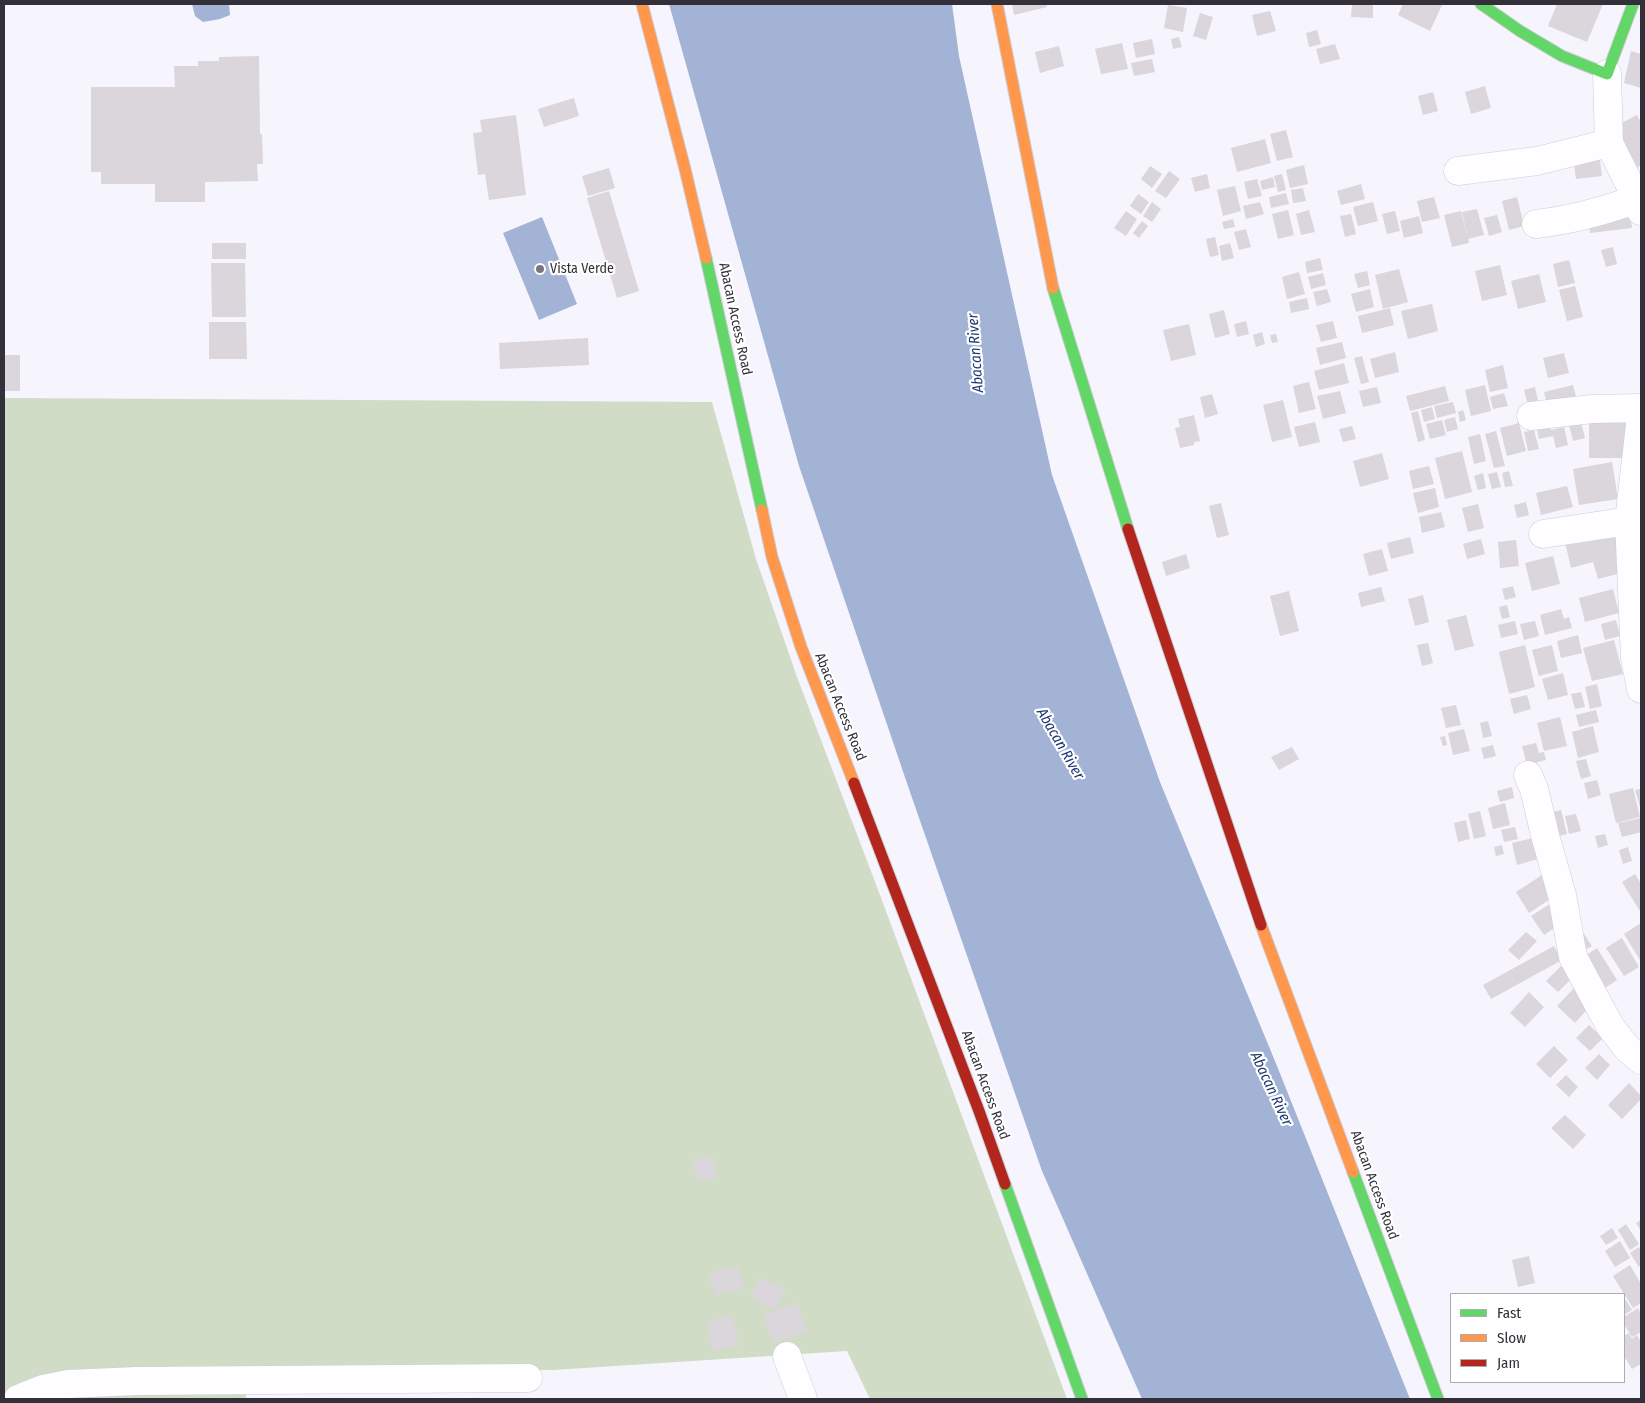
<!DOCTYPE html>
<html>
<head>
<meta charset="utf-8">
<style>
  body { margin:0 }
  #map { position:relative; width:1645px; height:1403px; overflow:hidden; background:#f6f4fc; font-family:"Fira Sans Condensed",sans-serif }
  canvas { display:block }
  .frame { position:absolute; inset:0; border:5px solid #333039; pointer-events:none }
  .legend { position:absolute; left:1450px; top:1293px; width:175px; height:90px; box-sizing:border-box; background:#fff; border:1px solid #adacb0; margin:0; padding:6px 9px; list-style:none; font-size:15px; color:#333039 }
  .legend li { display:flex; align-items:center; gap:10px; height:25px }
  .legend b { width:25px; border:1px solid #adacb0 }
</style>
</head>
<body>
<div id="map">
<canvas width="1645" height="1403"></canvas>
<div class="frame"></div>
<ul class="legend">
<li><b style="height:6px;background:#63d668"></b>Fast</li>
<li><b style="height:6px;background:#ff974d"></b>Slow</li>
<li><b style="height:6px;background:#b3261e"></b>Jam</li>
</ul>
</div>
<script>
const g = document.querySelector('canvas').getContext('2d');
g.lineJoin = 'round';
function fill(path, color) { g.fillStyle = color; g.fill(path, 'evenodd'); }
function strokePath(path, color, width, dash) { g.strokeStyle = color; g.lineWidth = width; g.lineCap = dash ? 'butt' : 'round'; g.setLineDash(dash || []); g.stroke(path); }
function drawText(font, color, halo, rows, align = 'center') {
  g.font = font + ' "Fira Sans Condensed",sans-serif'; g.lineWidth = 4.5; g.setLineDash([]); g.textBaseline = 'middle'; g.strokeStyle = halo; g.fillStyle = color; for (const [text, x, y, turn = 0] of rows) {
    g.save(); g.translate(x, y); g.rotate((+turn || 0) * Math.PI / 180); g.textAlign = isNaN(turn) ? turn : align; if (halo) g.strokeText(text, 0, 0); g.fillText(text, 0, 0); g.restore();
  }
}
fill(new Path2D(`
  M4,398L712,402L756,559L797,677L880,895L1067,1399H870L847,1351L553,1370L95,1373L37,1381L4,1396Z
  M246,1387V1399H38Z`), '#d0dcc6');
fill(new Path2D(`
  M192,4H229L230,15L220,19L203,22L195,16Z
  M669,4H952L959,56L1052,475L1160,782L1277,1066L1410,1399H1142L1042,1171L910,792L799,466Z
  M542,217L577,304L539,320L503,233Z`), '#a3b3d6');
fill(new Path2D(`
  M1012,4H1046L1047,7L1014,15Z
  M1352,4H1373V18L1351,17Z
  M1403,4H1440L1442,5L1430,31L1398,15Z
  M1557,4H1603L1587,42L1548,26Z
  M1168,5L1187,8L1183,32L1164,28Z
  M1270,11L1276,31L1257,36L1252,15Z
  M1200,13L1213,17L1206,40L1193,36Z
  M1317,30L1321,44L1309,47L1306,33Z
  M1179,37L1182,47L1173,49L1171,39Z
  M1152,39L1155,54L1136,58L1133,43Z
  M1122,43L1128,69L1101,74L1095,49Z
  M1335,44L1340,59L1320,64L1316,49Z
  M1059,46L1064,66L1040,73L1035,52Z
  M1631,51L1641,54V88L1624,83Z
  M259,56L260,134H262L263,164H257L258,181L205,182V202H155V184H101V172H91V87H175L174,66H198V61H219V57Z
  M1152,59L1155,72L1134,76L1131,63Z
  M1485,86L1491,108L1471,114L1465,92Z
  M1433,92L1438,111L1423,115L1418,96Z
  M574,98L579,116L544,127L538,109Z
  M516,115L526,195L489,200L485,174L478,175L473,133L482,132L480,120Z
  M1637,115L1641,122V165L1637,168L1616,126Z
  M1286,130L1293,157L1277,161L1270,134Z
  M1265,139L1271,163L1237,172L1231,148Z
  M1599,153L1602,176L1576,179L1573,156Z
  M1304,165L1308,184L1290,188L1286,170Z
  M1150,166L1162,174L1152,188L1141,179Z
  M609,168L615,188L588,196L582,176Z
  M1169,171L1180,179L1166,198L1155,191Z
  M1207,174L1210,188L1195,192L1191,178Z
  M1282,174L1286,190L1278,192L1274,176Z
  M1273,177L1275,187L1262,190L1260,181Z
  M1257,179L1262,196L1248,199L1244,182Z
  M1361,184L1365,199L1341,205L1337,191Z
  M1235,186L1241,211L1223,216L1217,190Z
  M1303,188L1306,201L1293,203L1291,190Z
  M609,191L639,291L617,298L587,198Z
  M1286,193L1289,204L1271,208L1269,197Z
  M1138,194L1149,202L1141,214L1130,206Z
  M1434,197L1440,218L1422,222L1417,201Z
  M1517,197L1524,226L1509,230L1502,201Z
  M1152,202L1161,209L1152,222L1143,216Z
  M1260,202L1264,214L1246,219L1243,206Z
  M1373,202L1378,221L1358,226L1353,207Z
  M1477,209L1484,235L1468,239L1462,212Z
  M1288,210L1294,235L1278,239L1272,214Z
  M1309,210L1315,232L1301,235L1296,214Z
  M1126,211L1137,219L1126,236L1114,228Z
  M1395,211L1400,231L1387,234L1382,214Z
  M1461,211L1469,243L1452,247L1444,215Z
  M1630,211L1632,228L1590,233L1588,217Z
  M1351,214L1356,234L1345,237L1340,216Z
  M1497,215L1502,232L1489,236L1484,218Z
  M1419,216L1423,233L1404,238L1400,221Z
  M1233,219L1235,227L1224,229L1222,222Z
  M1142,221L1148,226L1139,238L1133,233Z
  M1246,229L1251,247L1239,250L1234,232Z
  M1215,237L1219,255L1210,257L1206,239Z
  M212,243H246V259H212Z
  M1230,243L1234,258L1222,261L1219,246Z
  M1613,247L1617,264L1606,267L1601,250Z
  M1320,258L1323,270L1307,273L1305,262Z
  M1569,260L1575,283L1558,287L1553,264Z
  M211,263H245L246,317H212Z
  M1500,265L1507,295L1482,301L1475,271Z
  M1399,269L1408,302L1383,309L1375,275Z
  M1367,271L1370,285L1358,288L1354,274Z
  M1299,272L1305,294L1287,299L1282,277Z
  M1323,273L1326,285L1311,289L1308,277Z
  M1539,274L1546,302L1518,309L1511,281Z
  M1575,286L1583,317L1567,321L1559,290Z
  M1327,289L1331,302L1317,306L1313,292Z
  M1370,289L1374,307L1356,312L1351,294Z
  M1307,298L1309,309L1291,313L1289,302Z
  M1432,304L1438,331L1408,339L1401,311Z
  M1390,308L1394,325L1362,333L1358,316Z
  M1224,310L1230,334L1215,338L1209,314Z
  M1246,321L1249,334L1237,337L1234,324Z
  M1333,321L1337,338L1321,342L1316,325Z
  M209,322H246L247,359H209Z
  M1189,324L1196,355L1171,361L1163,330Z
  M1262,332L1265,344L1256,347L1253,335Z
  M1276,334L1278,342L1272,343L1270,335Z
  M588,338L589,365L500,369L499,343Z
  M1342,342L1346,358L1320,365L1316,348Z
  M1395,352L1399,372L1375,378L1370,359Z
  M1564,353L1569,373L1548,378L1543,358Z
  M4,355H20V391H4Z
  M1362,356L1369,382L1361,384L1354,358Z
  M1344,363L1349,383L1319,390L1314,371Z
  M1503,365L1508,388L1490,392L1485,370Z
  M1309,382L1316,409L1299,413L1293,386Z
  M1485,385L1491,411L1471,416L1465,390Z
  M1573,385L1578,404L1549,411L1544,392Z
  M1445,386L1449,401L1410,411L1406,396Z
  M1377,387L1381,403L1363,407L1359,391Z
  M1535,387L1539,406L1529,409L1524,390Z
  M1340,391L1346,413L1323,419L1317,396Z
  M1504,393L1508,406L1493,409L1490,397Z
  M1212,394L1218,414L1205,418L1200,397Z
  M1283,400L1292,437L1272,442L1263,405Z
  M1453,402L1456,413L1437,418L1434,406Z
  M1432,407L1435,419L1424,422L1421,410Z
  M1463,410L1466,420L1460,422L1458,412Z
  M1418,411L1425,440L1418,442L1411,413Z
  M1589,413H1628V458H1589Z
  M1194,415L1200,441L1194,442V445L1180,448L1175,428L1180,427L1178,419Z
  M1455,417L1458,429L1447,432L1444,420Z
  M1548,418L1551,430L1564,427L1568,445L1556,448L1553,436L1539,439L1535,421Z
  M1580,418L1585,438L1573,441L1568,421Z
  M1442,420L1446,435L1430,439L1426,424Z
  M1315,422L1320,442L1299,447L1294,427Z
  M1519,423L1526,451L1507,456L1500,428Z
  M1352,426L1356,439L1343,442L1339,429Z
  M1534,430L1539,449L1528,451L1524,432Z
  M1496,431L1505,466L1494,468L1485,434Z
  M1480,434L1486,461L1474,464L1468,437Z
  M1462,451L1472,492L1445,499L1435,458Z
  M1382,453L1389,479L1360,487L1353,461Z
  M1612,462L1618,499L1579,505L1573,469Z
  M1429,466L1434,484L1413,489L1409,471Z
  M1509,471L1513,486L1505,487L1502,473Z
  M1497,472L1501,487L1492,489L1488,474Z
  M1483,473L1486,488L1478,490L1474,476Z
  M1567,486L1573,507L1541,515L1536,493Z
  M1435,488L1439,507L1418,513L1413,493Z
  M1526,502L1529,515L1517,518L1514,505Z
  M1221,503L1229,535L1217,538L1209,506Z
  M1478,504L1484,528L1468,532L1462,508Z
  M1441,512L1445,527L1422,533L1419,517Z
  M1615,529L1625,572L1598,579L1593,562L1571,568L1565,542Z
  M1410,537L1414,553L1391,559L1387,543Z
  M1481,539L1485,554L1467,559L1463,544Z
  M1516,540L1519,566L1500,568L1498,542Z
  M1382,549L1388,571L1369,576L1363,554Z
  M1186,554L1190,568L1166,576L1162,562Z
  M1553,556L1560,584L1532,591L1525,563Z
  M1513,586L1516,597L1505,600L1502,589Z
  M1381,587L1385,601L1361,607L1358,593Z
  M1613,589L1619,613L1585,622L1579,598Z
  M1289,591L1299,631L1280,636L1270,596Z
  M1423,595L1429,622L1415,626L1408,599Z
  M1507,605L1510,617L1502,619L1499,607Z
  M1561,609L1564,619L1569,617L1572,628L1545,635L1540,615Z
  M1466,615L1474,646L1455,651L1447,620Z
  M1616,620L1620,636L1605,640L1601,624Z
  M1515,621L1518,634L1501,638L1498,625Z
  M1535,621L1539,636L1524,640L1520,624Z
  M1578,635L1582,653L1561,658L1557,641Z
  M1614,640L1623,674L1592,681L1583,648Z
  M1428,643L1433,663L1422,666L1417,645Z
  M1525,645L1535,687L1509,694L1499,652Z
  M1552,645L1558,671L1539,676L1532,650Z
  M1563,673L1568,695L1548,700L1542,679Z
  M1597,684L1602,706L1590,709L1585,687Z
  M1581,692L1585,707L1575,709L1571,694Z
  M1527,695L1531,709L1514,714L1510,699Z
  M1456,705L1461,725L1446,728L1441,708Z
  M1596,710L1599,722L1579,727L1576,715Z
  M1560,717L1567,746L1544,751L1537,723Z
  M1488,721L1492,736L1483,738L1480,723Z
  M1593,726L1599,752L1578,758L1572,732Z
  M1464,729L1470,751L1453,755L1448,733Z
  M1445,736L1447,745L1443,746L1440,737Z
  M1536,743L1539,753L1544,752L1546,760L1527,765L1522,746Z
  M1493,745L1496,756L1484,759L1481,748Z
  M1292,747L1299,759L1279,770L1271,757Z
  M1586,759L1591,776L1581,779L1576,761Z
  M1597,780L1601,795L1588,799L1584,783Z
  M1512,787L1514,798L1500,802L1497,791Z
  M1633,788L1640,817L1616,823L1609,794Z
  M1641,789V810L1635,790Z
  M1505,803L1510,825L1493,829L1488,808Z
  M1561,810L1567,834L1555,837L1549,813Z
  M1480,811L1486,836L1474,839L1468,814Z
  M1576,814L1581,831L1569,834L1565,816Z
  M1641,818V832L1622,837L1618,823Z
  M1466,820L1470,839L1458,842L1454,823Z
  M1515,827L1518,839L1504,842L1501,830Z
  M1605,834L1608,845L1598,848L1595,836Z
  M1533,838L1538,859L1517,865L1512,843Z
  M1502,845L1504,854L1496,856L1494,847Z
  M1628,847L1632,861L1623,864L1619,850Z
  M1635,874L1641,884V913L1622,882Z
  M1542,875L1555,896L1529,913L1516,892Z
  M1553,902L1566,920L1544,935L1531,916Z
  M1641,923V959L1640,960L1624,934Z
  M1582,931L1592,946L1583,951L1574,937Z
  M1526,932L1537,941L1519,960L1508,950Z
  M1622,938L1639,967L1624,976L1606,948Z
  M1554,946L1562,960L1491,999L1483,985Z
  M1597,948L1617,980L1599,992L1579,960Z
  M1561,966L1573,977L1558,992L1546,981Z
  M1574,988L1591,1005L1575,1023L1557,1006Z
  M1529,992L1544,1007L1525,1027L1510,1013Z
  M1589,1025L1603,1038L1590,1051L1576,1038Z
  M1554,1046L1568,1060L1550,1078L1536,1064Z
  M1599,1054L1610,1065L1597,1080L1585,1068Z
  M1566,1075L1578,1087L1569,1097L1556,1085Z
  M1629,1083L1641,1096V1099L1622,1119L1608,1105Z
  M1565,1115L1586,1135L1573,1149L1551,1128Z
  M712,1156L717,1178L698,1182L693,1160Z
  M1641,1220V1231L1636,1223Z
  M1626,1224L1639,1244L1630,1250L1618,1230Z
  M1612,1228L1618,1238L1606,1245L1600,1236Z
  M1620,1241L1630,1258L1615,1267L1605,1251Z
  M1639,1247L1641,1251V1265L1639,1267L1630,1253Z
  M1529,1256L1535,1283L1518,1287L1512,1260Z
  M1630,1265L1641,1284V1303L1633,1308L1613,1276Z
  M738,1266L743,1288L715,1295L709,1273Z
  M761,1277L785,1291L774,1310L751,1296Z
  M1626,1300L1632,1310L1624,1315V1302Z
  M797,1303L807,1331L773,1343L763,1315Z
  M1638,1308L1641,1314V1332L1632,1337L1624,1324V1317Z
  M732,1315L739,1345L713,1351L706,1322Z
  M1629,1333L1632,1339L1637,1335L1641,1342V1364L1632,1369L1624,1356V1344L1625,1343L1624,1336Z`), '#dbd5dc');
const street = new Path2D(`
  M1607,74L1609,143L1637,199L1641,211
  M1458,171L1537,161L1609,143
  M1536,224C1572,220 1604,211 1637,199
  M1531,416L1592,409L1641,408
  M1641,416L1629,521L1635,658L1641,689
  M1543,534L1629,521
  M1528,775L1534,789L1546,839L1562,895L1573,957L1610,1026L1627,1048L1641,1060
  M787,1356L803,1399
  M18,1399L43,1389L68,1384L137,1381L528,1378`);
const fast = new Path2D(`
  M1481,4L1520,31L1562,56L1607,74L1633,4
  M706,258L762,510
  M1053,288L1128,529
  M1353,1172L1438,1399
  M1005,1184L1082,1399`);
const slow = new Path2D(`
  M642,4L685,169L706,258
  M997,4L1053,288
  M762,510L772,557L801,647L854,783
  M1261,925L1353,1172`);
const jam = new Path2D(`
  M1128,529L1261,925
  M854,783L979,1111L1005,1184`);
strokePath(street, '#ceccd4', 29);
strokePath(fast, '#ceccd4', 13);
strokePath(slow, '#ceccd4', 13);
strokePath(jam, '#ceccd4', 13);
strokePath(street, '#fefdff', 28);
strokePath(fast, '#63d668', 11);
strokePath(slow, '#ff974d', 11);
strokePath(jam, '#b3261e', 11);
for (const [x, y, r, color] of [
  [540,269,5,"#77757d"]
]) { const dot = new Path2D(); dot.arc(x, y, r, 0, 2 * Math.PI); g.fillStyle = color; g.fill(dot); strokePath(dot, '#fff', 2); }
drawText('14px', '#333039', '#fff', [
  ["Vista Verde",550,269]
], 'left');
drawText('14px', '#333039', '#fff', [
  ["Abacan Access Road",735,319,78],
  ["Abacan Access Road",840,707,68],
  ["Abacan Access Road",985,1085,70],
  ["Abacan Access Road",1374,1185,70]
]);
drawText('italic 15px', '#1f3872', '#fff', [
  ["Abacan River",976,353,-94],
  ["Abacan River",1060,744,60],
  ["Abacan River",1271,1089,65]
]);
</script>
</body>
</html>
